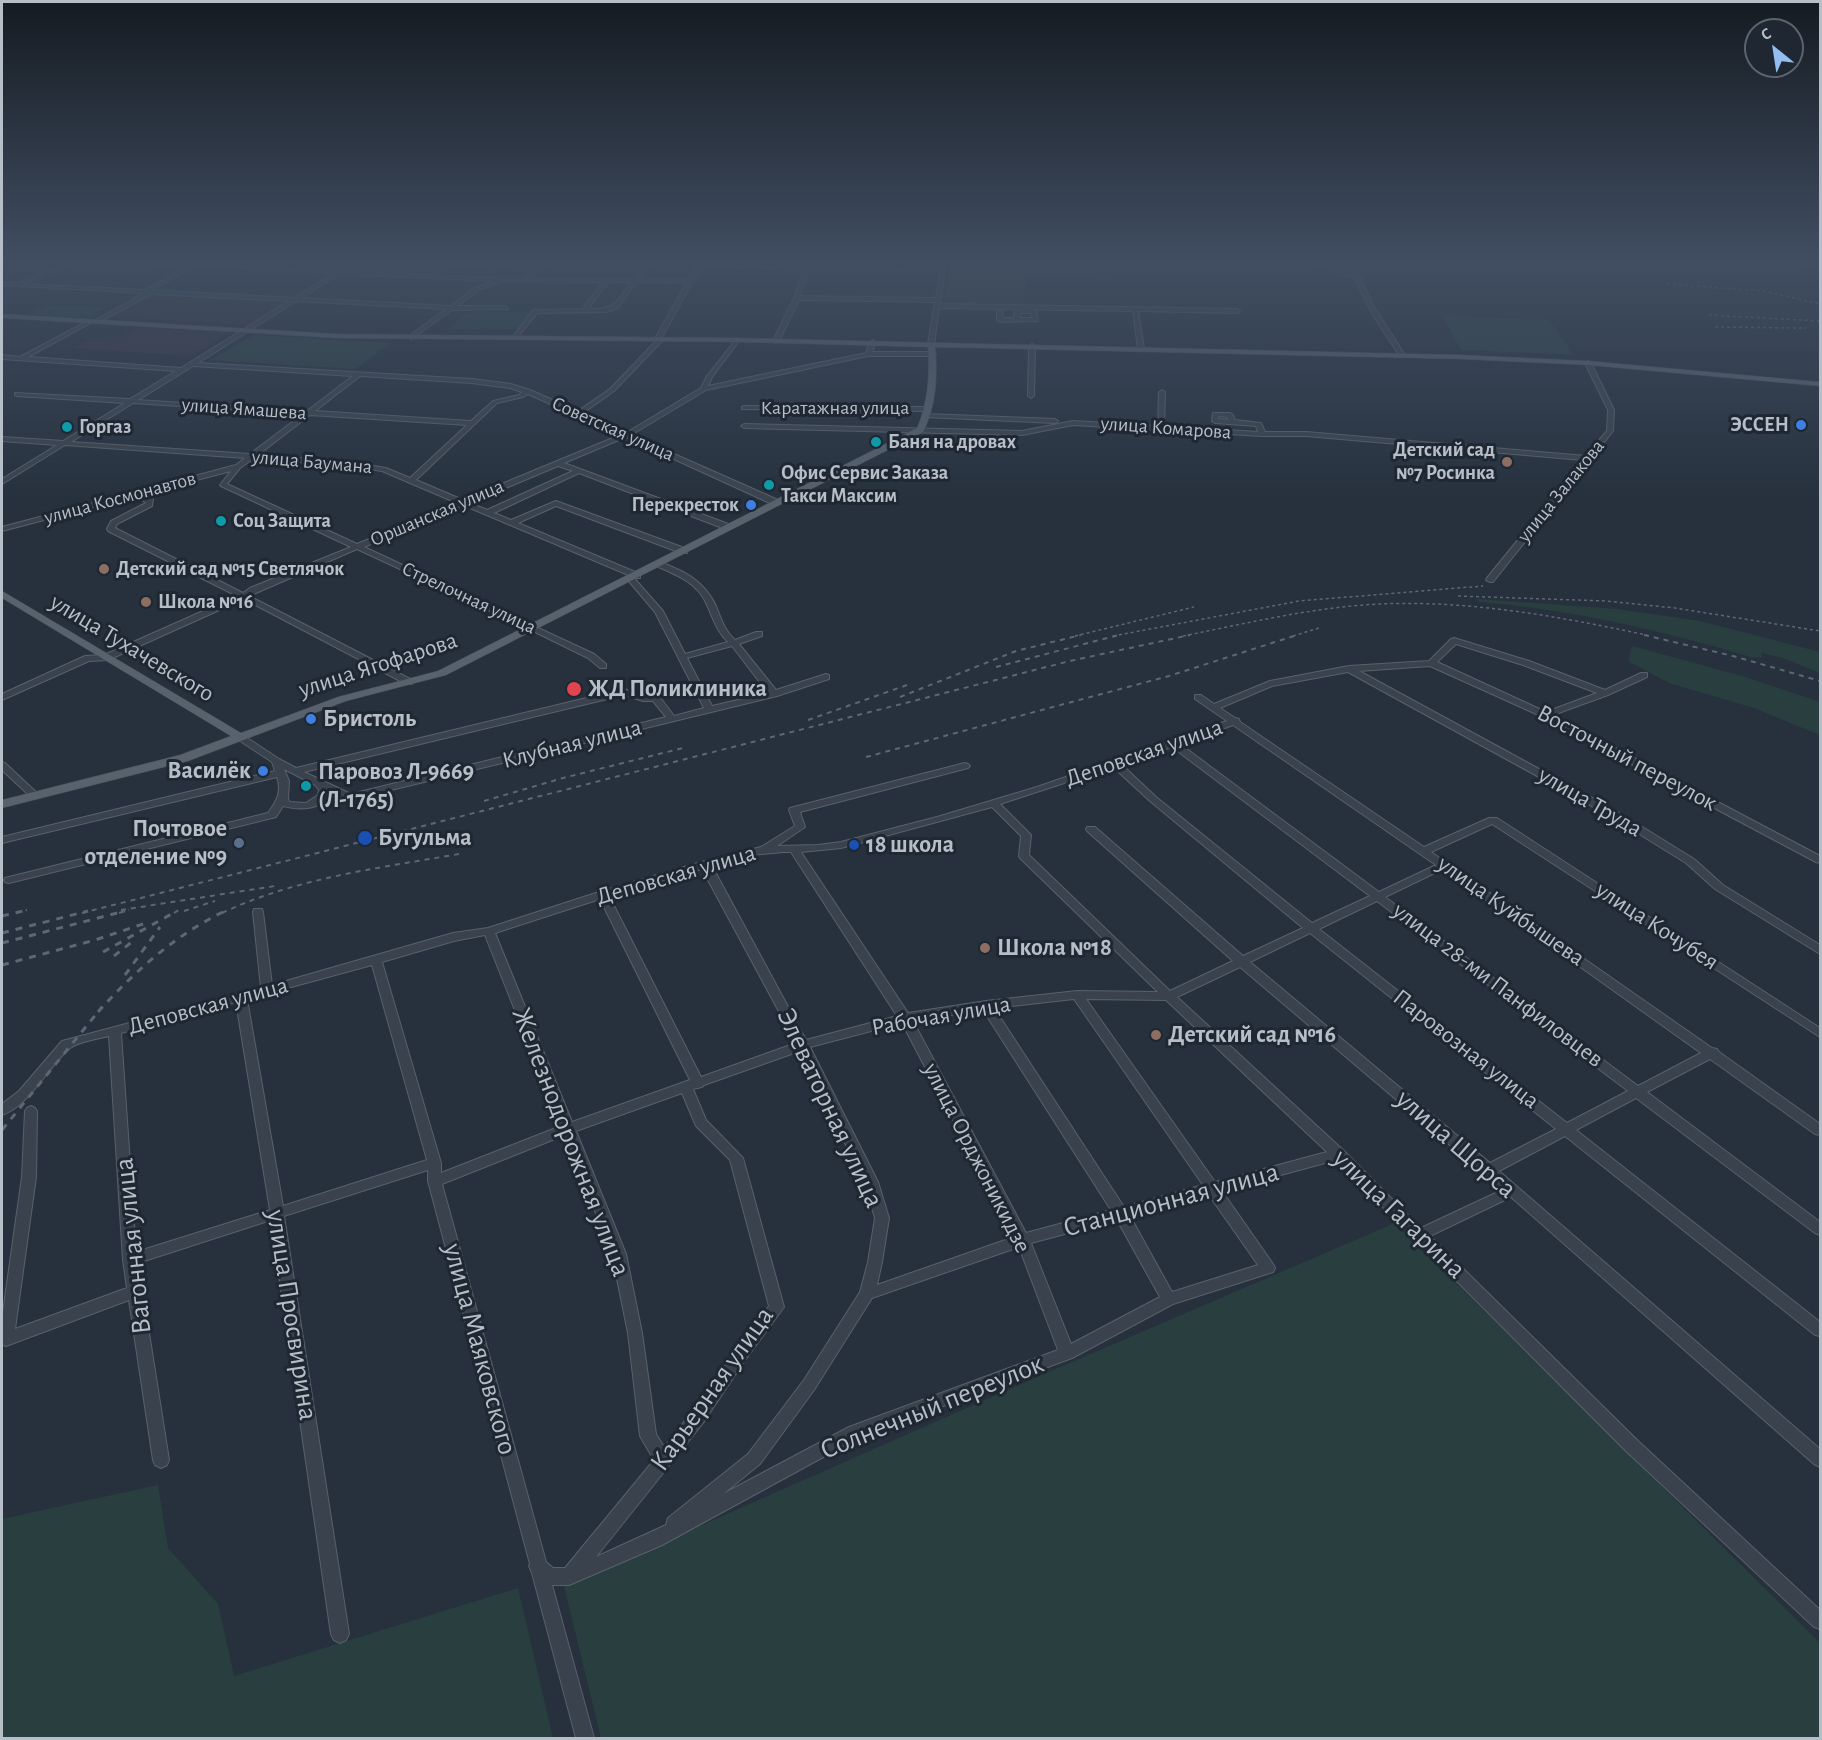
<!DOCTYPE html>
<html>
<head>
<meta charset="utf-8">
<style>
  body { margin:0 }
  #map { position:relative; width:1822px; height:1740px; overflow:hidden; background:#26313d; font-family:"Alegreya Sans",sans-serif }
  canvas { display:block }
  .frame { position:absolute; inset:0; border:3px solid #b6bec8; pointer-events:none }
  .north { position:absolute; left:1744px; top:18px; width:60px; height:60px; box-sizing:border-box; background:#1f2832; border:2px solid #5b646e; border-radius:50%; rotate:330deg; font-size:16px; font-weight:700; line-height:24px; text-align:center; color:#b6bec8 }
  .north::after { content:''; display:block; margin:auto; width:21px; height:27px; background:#93bcf1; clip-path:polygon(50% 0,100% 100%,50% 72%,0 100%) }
</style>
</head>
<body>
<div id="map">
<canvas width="1822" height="1740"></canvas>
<div class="frame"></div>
<div class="north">С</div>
</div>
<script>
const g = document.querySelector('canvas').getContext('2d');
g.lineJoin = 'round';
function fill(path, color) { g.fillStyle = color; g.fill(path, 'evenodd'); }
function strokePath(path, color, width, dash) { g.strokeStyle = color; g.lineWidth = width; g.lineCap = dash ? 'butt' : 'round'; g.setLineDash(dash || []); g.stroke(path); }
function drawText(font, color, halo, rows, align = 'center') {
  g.font = font + ' "Alegreya Sans",sans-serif'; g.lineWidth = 6; g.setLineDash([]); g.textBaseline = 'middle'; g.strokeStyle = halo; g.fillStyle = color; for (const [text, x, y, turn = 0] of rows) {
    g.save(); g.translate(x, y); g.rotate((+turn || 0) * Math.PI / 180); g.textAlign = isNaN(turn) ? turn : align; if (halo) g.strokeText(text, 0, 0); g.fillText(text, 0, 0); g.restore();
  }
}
fill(new Path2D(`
  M150,294L291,301L250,325L107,317Z
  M138,328L229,333L191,356L74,348L91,339L124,336Z`), '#33323f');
fill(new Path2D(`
  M950,261H1112V280L1026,278L1023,308L943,306Z
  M47,305L105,308L88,317L28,314Z
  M465,313H532L518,329H450Z
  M1442,316L1549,320L1574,355L1461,350Z
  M255,335L388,343L390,344L355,369L211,360Z
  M1477,599L1617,609L1700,621L1820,652V673L1783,658L1762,653V658L1751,657C1663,631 1570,609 1479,602Z
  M1632,646L1742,676L1820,702V735L1754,708L1669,683L1628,661Z
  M1395,1223L1820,1643V1738H601L564,1586L1028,1381Z
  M158,1485L168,1548L218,1604L234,1676L518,1588L553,1738H2V1519Z`), '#293f3f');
const minor = new Path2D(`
  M72,261H78L22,284L145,290L189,266L112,261H144L338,270L354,261H359L345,271L521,279C532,270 547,261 561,261L536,272L527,279H633L652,261H657L639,279H688L696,265L703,262L705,263L704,265L806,266L808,261H812L811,266L940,268L942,261H946L940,304L1237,309L1240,311L1237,313L1138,311L1144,349L1141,351L1138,349L1133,311L939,308L934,344L931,346L928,344L935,302L799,300L779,341L776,343L773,341L794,298L805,269L700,268L662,337L663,340L614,391L583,413L626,433L701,388L707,376L737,338L740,340L712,377L708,386L866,353L870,342L873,340L876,342L872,352H933L936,354L933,356H868L706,390L631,435L778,500V504H772L626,437L564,463L731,525V529H725L579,473L494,513L511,520L556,501L687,549V553H681L556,506L518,523L640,574V578H634L663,611L685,654L728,642C717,632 713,618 707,605C698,583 677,575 656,566V562C664,562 672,567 679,570C696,578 708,589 716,606C721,619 725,631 735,640L756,632H762V636L739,644L776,690L826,674L829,675V679L777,696L350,800L329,791C326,811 298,810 283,806L276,817L9,883L5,882L4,880L5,878L268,813C277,801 282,792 277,777L2,843V837L275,771L272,762L237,739L235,737L237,735H243L279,759L296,768L624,689L644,695L659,696L674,716L704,708L655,612L627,579L633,577L463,505L364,547L594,654L606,664V668H600L588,658L531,630L357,549L249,596L412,680V684H406L244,599L108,660L89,661L2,700V694L85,656L104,655L237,596L108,531L107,529L111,521L146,503L136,496L2,531V527L236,465L245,458L65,445L2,484V479L57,445L2,441V437L63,441L125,403L17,396L15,395V393L130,399L176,371L2,359V355L20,357L88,321L92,322L144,293L2,285V282L17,283ZM196,266L334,273L294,298L151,290ZM810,269L940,271L936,298L800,296ZM340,274L494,281L475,288L450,306L301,298ZM498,281L603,282L584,306L587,309L533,310L513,337L516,339L537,313L607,312L618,308L636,282L686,283L655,339L657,340L610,389L578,411L530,390L511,384L472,379L198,363L296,301L446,309L409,336L408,337L411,339L452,310L508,309L506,306H457L479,290L498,283ZM609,282H631C618,300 616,309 592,309L590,306ZM151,294L289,301L181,368L28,357L92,322L97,323ZM193,366L353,376L307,411L138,400ZM360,376L472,383L510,388L522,392L519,395L493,401L471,421L315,411ZM528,394L620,435L463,500L416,480L497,403L523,397ZM133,403L303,414L250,454L71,442ZM310,415L467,425L410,478L386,468L344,461L258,455ZM253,459L344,465L382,471L457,503L357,544L227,484L240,468ZM558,466L573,471L487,510L470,503ZM231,471L220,485L221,486L351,547L250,588L243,593L115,528L117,524L152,506L153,499L143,494ZM732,646L768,693L712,706L687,658ZM624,695L643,701H653L666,717L351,794L304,772ZM284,769L315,785L319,790L318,795L306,803L290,802L288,799L289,781Z
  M407,261L500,265L506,261H512L494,272L491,270L495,267Z
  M1307,261H1314L1359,276L1374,307L1405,355L1404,356H1400C1383,331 1366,306 1355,278Z
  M1779,261L1820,264V266L1781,262Z
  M1033,309L1036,311L1038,321L1000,322L997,320V310L1002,311L1003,318H1014L1015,310ZM1020,313H1031L1033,318H1020Z
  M1032,344L1035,346L1034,396L1031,398L1028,396L1029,346Z
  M1588,361L1591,363L1614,410L1613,431L1493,582H1490L1486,580L1487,578L1583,460L1306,436H1262L1073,425L1022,435L744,428L741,426L744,424L1022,431L1073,421L1158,426L1159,392L1162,390L1165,392L1164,426L1258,432L1256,426L1215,423L1212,421L1213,413H1230L1233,415L1235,420L1261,423L1265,432H1306L1586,456L1607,431L1608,410L1585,363ZM1218,416L1227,417L1228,420L1218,419Z
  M744,406L927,407L930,409L927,411L742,409V407Z
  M926,414L1055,419L1058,421L1055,423L924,417V415Z
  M1454,638L1529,661L1605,690L1641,673H1647V677L1608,695L1553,715L1820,856V863L1816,862L1543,717L1430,666L1359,671L1618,812L1694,859L1723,885L1820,945V954L1715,889L1686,863L1610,816L1348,672L1272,686L1220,708L1235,718L1239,719L1240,722L1424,847L1489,818H1497L1820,1028V1037L1492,824L1431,852L1712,1048L1717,1049L1719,1052L1820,1124V1135L1815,1134L1710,1059L1647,1092L1820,1222V1235L1815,1233L1636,1098L1576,1130L1820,1322V1336L1815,1335L1565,1136L1499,1171L1820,1449V1467L1814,1464L1511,1197L1430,1236L1637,1440L1820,1610V1629L1814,1627L1625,1450L1336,1160L1222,1191L1273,1264L1275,1268L1273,1272L1173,1304L1072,1358L860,1437L662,1545L569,1585H552L594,1738H576L532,1573L529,1566L530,1564L428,1181V1170L284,1216L349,1634L346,1640L340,1643L334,1640L331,1634L271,1220L138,1263L169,1460L167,1465L161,1468L155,1465L153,1460L129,1300L6,1346L2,1344V1319L22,1177L25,1111L27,1108L31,1106L35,1108L37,1111L36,1177L15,1329L127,1288L123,1260L109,1036C98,1039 78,1041 69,1049C48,1067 29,1106 2,1115V1104L19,1091L62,1041L261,988L253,912L254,909H262L263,912L272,985L453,933L488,928L599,892L701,862L761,847L795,826L789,810L790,808L965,763L968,764L970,766L968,768L800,812L805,827L777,846L818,845L841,842L937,817L1037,787L1227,721L1195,699V695H1201L1214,704L1270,681L1349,666L1429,661L1451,639ZM1456,644L1523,665L1597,693L1546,712L1437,662ZM1233,725L1436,865L1379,892L1180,744ZM1172,747L1370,896L1312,923L1156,797L1121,764ZM1113,767L1150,801L1303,928L1243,956L1095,827H1087L1086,829L1087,831L1233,961L1170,991L1029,855L1031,835L1000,804ZM992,807L1021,836L1019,856L1020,858L1158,992L1077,991L986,1001L908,1013L801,852L841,848ZM784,852H791L897,1016L806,1040L712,866L751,855ZM702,869L796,1043L701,1077L609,896ZM1443,869L1701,1053L1638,1086L1385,897ZM600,899L690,1080L572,1122L495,933ZM1377,901L1628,1091L1567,1123L1319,929ZM1310,933L1556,1129L1490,1163L1250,962ZM485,935L561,1126L441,1173V1163L382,962L454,941ZM372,965L427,1160L283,1206L247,999ZM1240,967L1484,1174L1502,1190L1421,1228L1343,1150L1177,997ZM1074,999L1203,1185L1124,1207L994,1008ZM1086,999L1166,1000L1327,1152L1215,1182ZM236,1002L270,1210L136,1252L121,1033ZM983,1010L1111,1210L1026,1233L913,1021ZM902,1023L1014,1237L877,1285L882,1262L889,1218L878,1182L810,1047ZM800,1051L864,1182L875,1218L868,1262L860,1292L804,1380L748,1454L668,1518L666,1525L596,1557L703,1423L743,1363L784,1307L743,1158L706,1120L693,1089L702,1087L704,1085ZM682,1093L696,1126L730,1160L769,1306C733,1352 702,1402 664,1447L656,1434L642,1333L626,1254L576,1131ZM565,1135L612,1254L628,1333L640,1436L654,1460L565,1568H553L546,1562L442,1184ZM1209,1195L1258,1265L1172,1292L1130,1216ZM1117,1220L1160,1297L1071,1344L1031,1243ZM1019,1247L1058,1350L849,1427L723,1494L760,1464L814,1390L872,1298Z
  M2,762L5,763L38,794L40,796L38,798H32L2,770Z`);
const major = new Path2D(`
  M2,314L336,334L737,338L1461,355L1588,361L1820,382V386L1588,365L1461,359L935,347C938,374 936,408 923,432L446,675L346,701L188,761L2,808V800L180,755L231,736L2,598V591L241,733L338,697L438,671L917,428C928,404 930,373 928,347L737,342L336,338L2,318Z`);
strokePath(minor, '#58616b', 2);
strokePath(major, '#434c56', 1);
fill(minor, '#3a434d');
fill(major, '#58626d');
strokePath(new Path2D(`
  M1667,284L1764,291L1820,304
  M1709,315L1820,321
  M1715,327L1806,328
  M1458,596L1606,601L1675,608L1820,631
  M1075,636L1194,607
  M1113,636L1299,601L1483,586
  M1183,636C1248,623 1314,607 1380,604C1471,600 1562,617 1651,636
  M1293,636L1319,628`), '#5c6774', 1.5, [3, 3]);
strokePath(new Path2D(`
  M1644,635L1733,656L1820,681
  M996,667L1119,635
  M900,697L1016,651L1081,635
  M808,720L910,684
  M866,757L1169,676L1297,635
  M484,801L563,778L683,748
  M121,910L275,886
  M184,911L215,901
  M16,913L27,910
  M82,913L1070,661L1190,635
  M119,913L129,910
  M174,913L182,908
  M222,913C296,878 379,868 459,854`), '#5c6774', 2, [5, 5]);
strokePath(new Path2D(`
  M2,916L23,911
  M2,933L88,911
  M2,943L125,911
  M103,952L177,911
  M114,956L133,941
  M2,965L95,940L149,922
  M125,975L160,927
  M98,1012C135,971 175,935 225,911
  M2,1130L102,1007`), '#5c6774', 3, [7, 7]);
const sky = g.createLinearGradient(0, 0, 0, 505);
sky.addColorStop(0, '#151b22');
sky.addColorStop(0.52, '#414e62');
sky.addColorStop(1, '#414e6200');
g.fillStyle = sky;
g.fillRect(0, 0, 1822, 505);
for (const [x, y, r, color] of [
  [1801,425,6,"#3f7fe0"],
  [67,427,6,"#0f9aa8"],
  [876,442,6,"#0f9aa8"],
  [1507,462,6,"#8d6e63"],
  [769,485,6,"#0f9aa8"],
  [751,505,6,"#3f7fe0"],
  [221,521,6,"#0f9aa8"],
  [104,569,6,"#8d6e63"],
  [146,602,6,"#8d6e63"],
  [574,689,8,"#e0444e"],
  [311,719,6,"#3f7fe0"],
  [263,771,6,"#3f7fe0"],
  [306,786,6,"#0f9aa8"],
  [365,838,8,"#1a4fb4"],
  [239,843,6,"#5c6f8a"],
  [854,845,6,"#1a4fb4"],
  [985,948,6,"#8d6e63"],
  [1156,1035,6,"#8d6e63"]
]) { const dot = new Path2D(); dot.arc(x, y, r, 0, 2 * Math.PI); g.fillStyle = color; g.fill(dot); strokePath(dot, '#1f2832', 2); }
drawText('20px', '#b6bec8', '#1f2832', [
  ["Каратажная улица",835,408],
  ["улица Ямашева",244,409,4],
  ["улица Комарова",1166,428,4],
  ["Советская улица",613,429,24],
  ["улица Баумана",312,462,5],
  ["улица Залакова",1561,491,-51],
  ["улица Космонавтов",120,498,-15],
  ["Оршанская улица",437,513,-23],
  ["Стрелочная улица",469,598,25]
]);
drawText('bold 20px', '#b6bec8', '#1f2832', [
  ["ЭССЕН",1789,425,"right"],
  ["Горгаз",79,427],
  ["Баня на дровах",888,442],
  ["Детский сад",1495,450,"right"],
  ["№7 Росинка",1495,473,"right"],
  ["Офис Сервис Заказа",781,473],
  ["Такси Максим",781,496],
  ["Перекресток",739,505,"right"],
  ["Соц Защита",233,521],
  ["Детский сад №15 Светлячок",116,569],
  ["Школа №16",158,602]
], 'left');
drawText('24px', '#b6bec8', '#1f2832', [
  ["улица Тухачевского",132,648,31],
  ["улица Ягофарова",378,665,-18],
  ["Клубная улица",572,744,-14],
  ["Деповская улица",1144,753,-19],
  ["Восточный переулок",1627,758,28],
  ["улица Труда",1590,802,30],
  ["Деповская улица",676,875,-16],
  ["улица Куйбышева",1511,911,35],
  ["улица Кочубея",1657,926,33],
  ["улица 28-ми Панфиловцев",1498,985,37],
  ["Деповская улица",208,1006,-15],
  ["Рабочая улица",941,1016,-10],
  ["Паровозная улица",1466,1049,38],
  ["улица Орджоникидзе",977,1158,63]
]);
drawText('bold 24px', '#b6bec8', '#1f2832', [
  ["ЖД Поликлиника",588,689],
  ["Бристоль",323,719],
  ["Василёк",251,771,"right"],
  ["Паровоз Л-9669",318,772],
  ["(Л-1765)",318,800],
  ["Почтовое",227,829,"right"],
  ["отделение №9",227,857,"right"],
  ["Бугульма",378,838],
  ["18 школа",866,845],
  ["Школа №18",997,948],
  ["Детский сад №16",1168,1035]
], 'left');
drawText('28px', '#b6bec8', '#1f2832', [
  ["Элеваторная улица",830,1108,65],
  ["Железнодорожная улица",571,1142,69],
  ["улица Щорса",1456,1144,41],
  ["Станционная улица",1171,1200,-15],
  ["улица Гагарина",1399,1214,44],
  ["Вагонная улица",133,1246,-96],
  ["улица Просвирина",292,1315,81],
  ["улица Маяковского",480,1349,75],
  ["Карьерная улица",712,1389,-55],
  ["Солнечный переулок",932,1407,-22]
]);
</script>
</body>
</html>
